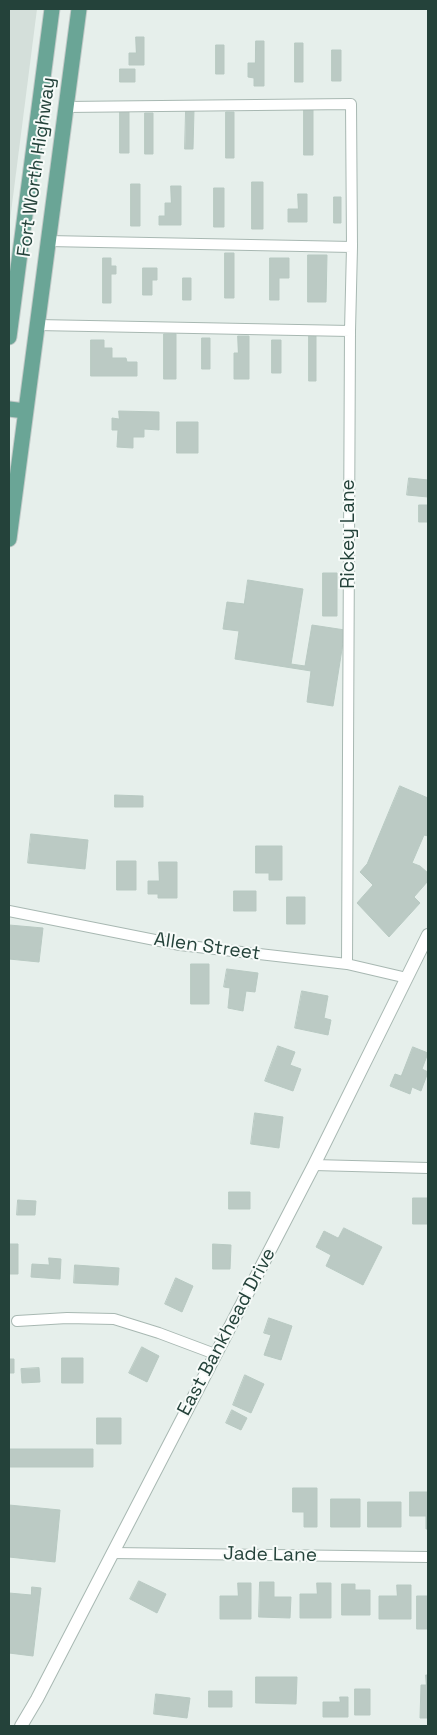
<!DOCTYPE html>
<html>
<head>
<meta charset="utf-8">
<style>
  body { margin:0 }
  #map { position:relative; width:437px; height:1735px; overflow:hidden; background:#e6efeb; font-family:"Space Grotesk",sans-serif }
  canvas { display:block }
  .frame { position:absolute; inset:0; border:10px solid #24423a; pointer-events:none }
</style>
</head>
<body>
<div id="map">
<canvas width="437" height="1735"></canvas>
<div class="frame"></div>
</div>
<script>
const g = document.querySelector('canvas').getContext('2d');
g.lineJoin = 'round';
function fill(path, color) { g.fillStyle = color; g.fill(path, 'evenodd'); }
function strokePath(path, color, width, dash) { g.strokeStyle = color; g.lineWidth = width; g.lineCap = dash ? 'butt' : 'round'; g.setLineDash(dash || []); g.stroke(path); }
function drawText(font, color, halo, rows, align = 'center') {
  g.font = font + ' "Space Grotesk",sans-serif'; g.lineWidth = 4; g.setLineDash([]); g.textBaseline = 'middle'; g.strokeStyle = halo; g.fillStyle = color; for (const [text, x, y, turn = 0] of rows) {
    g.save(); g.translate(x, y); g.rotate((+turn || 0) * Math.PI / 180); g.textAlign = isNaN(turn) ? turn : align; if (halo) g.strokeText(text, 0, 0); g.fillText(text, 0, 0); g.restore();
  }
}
fill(new Path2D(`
  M9,9H37L9,228Z`), '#d4dfda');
const building = new Path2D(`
  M136,37H144V65H129V53H136Z
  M256,41H264V86H254V78L248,77V63H255Z
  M295,43H303V82H295Z
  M216,45H224V74H216Z
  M332,50H341V81H332Z
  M120,69H135V82H120Z
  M186,110H194L193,149H185Z
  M304,110H313V155H304Z
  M120,111H129V153H120Z
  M226,112H234V158H226Z
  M145,113H153V154H145Z
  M252,182H263V229H252Z
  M131,184H140V226H131Z
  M171,186H181V225H159V216H165V203H171Z
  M214,188H224V227H214Z
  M298,194H307V222H288V209H298Z
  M334,197H341V223H334Z
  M225,253H234V298H225Z
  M308,255H327L326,302H308Z
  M103,258H111V266H116V274H111V303H103Z
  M270,258H289V278H279V300H270Z
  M143,268H157V280H152V295H143Z
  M183,278H191V300H183Z
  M164,334H176V379H164Z
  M238,336H249V379H234V353H238Z
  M309,336H316V381H309Z
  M202,338H210V369H202Z
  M91,340H104V348H112V358H126L127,362H137V376H91Z
  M272,340H281V373H272Z
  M119,411L159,412V430L144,429V437H133V448L117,447L118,430H112V418L119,419Z
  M177,422H198V453H177Z
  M409,478L428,480V497L407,495Z
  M419,505H428V522H419Z
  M323,573H337V616H323Z
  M248,580L303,589L291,664L305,666L312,625L345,630L333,706L307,702L311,671L235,659L239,631L223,629L227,602L244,604Z
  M400,786L428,798V836L424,835L412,863L420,866L428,873V881L414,897L420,903L389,937L357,903L373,885L360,872L367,864Z
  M115,795L143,796V807H115Z
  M31,834L88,840L85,869L28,863Z
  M256,846H282V880H269V873H256Z
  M117,861H136V890H117Z
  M159,862H177V898H158V894H148V881H159Z
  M234,891H256V911H234Z
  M287,897H305V924H287Z
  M9,925L43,928L39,962L9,959Z
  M191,964H209V1004H191Z
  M227,969L258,973L255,992L246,991L243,1011L228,1008L230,988L224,987Z
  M302,991L328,996L324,1018L331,1020L328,1035L295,1028Z
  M278,1046L295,1052L290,1065L301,1069L293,1091L265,1081Z
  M413,1047L428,1053L422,1069L428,1072L421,1091L412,1087L410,1094L390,1086L395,1074L401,1076Z
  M255,1113L283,1117L279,1148L251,1144Z
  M229,1192H250V1209H229Z
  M413,1198H428V1224H413Z
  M18,1200L36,1201L35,1215H17Z
  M344,1228L382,1247L363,1285L326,1266L331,1255L316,1247L324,1231L338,1238Z
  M9,1244H18V1274H9Z
  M213,1244L231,1245L230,1269H213Z
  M49,1258L61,1259L60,1279L31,1277L32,1264L49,1265Z
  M75,1265L119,1268L118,1285L74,1283Z
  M176,1278L193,1286L182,1312L165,1304Z
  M269,1318L292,1326L281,1360L264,1355L271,1335L264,1333Z
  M142,1347L159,1356L147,1382L129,1373Z
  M62,1358H83V1383H62Z
  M9,1359H14V1373H9Z
  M39,1368L40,1382L22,1383L21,1369Z
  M245,1375L264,1384L251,1413L233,1405Z
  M232,1410L247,1418L241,1430L226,1423Z
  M97,1418H121V1444H97Z
  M9,1449H93V1467H9Z
  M293,1488H317V1527H304V1512H293Z
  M410,1492H428V1529H426V1516H410Z
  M331,1499H360V1527H331Z
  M368,1502H401V1527H368Z
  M9,1505L60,1510L55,1562L9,1557Z
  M139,1581L166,1594L157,1613L130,1599Z
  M260,1582H274V1597H291L290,1618L259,1617Z
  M238,1583H251V1619H220V1596H238Z
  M317,1583H331V1618H300V1594H317Z
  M342,1584H355V1590H370V1615H342Z
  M397,1585H411V1619H379V1596H397Z
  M32,1587L41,1588L33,1656L9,1653V1593L31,1595Z
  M417,1596H428V1629H417Z
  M426,1675H428V1718H420L421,1685H426Z
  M256,1677H297L296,1704L256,1703Z
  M355,1689H370V1715H355Z
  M209,1691H232V1707H209Z
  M156,1694L190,1698L187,1718L154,1714Z
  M340,1697H348V1717H323V1702H340Z`);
fill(building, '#bbcac4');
strokePath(building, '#b8c9c2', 1);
const minor = new Path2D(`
  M66,107L351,104L352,247L350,331L347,964
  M48,241L352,247
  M37,325L350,331
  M9,911L180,945L347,964L407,978
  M314,1165L428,1168
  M17,1321L67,1318L114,1319L159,1333L215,1354
  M112,1553L428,1557`);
const tertiary = new Path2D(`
  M21,1726L37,1699L314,1165L428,935`);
const primary = new Path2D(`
  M9,337L52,9
  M9,409L25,411
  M9,539L79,9`);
strokePath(minor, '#a8b8b2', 12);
strokePath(tertiary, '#a8b8b2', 14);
strokePath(primary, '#c2cac8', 17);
strokePath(minor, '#fff', 10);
strokePath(tertiary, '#fff', 12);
strokePath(primary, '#6aa596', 15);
drawText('19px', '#24423a', '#f7fbf9', [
  ["Fort Worth Highway",37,167,-82],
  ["Rickey Lane",349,534,-90],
  ["Allen Street",207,947,8],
  ["East Bankhead Drive",227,1332,-62],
  ["Jade Lane",270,1555,1]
]);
</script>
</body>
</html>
